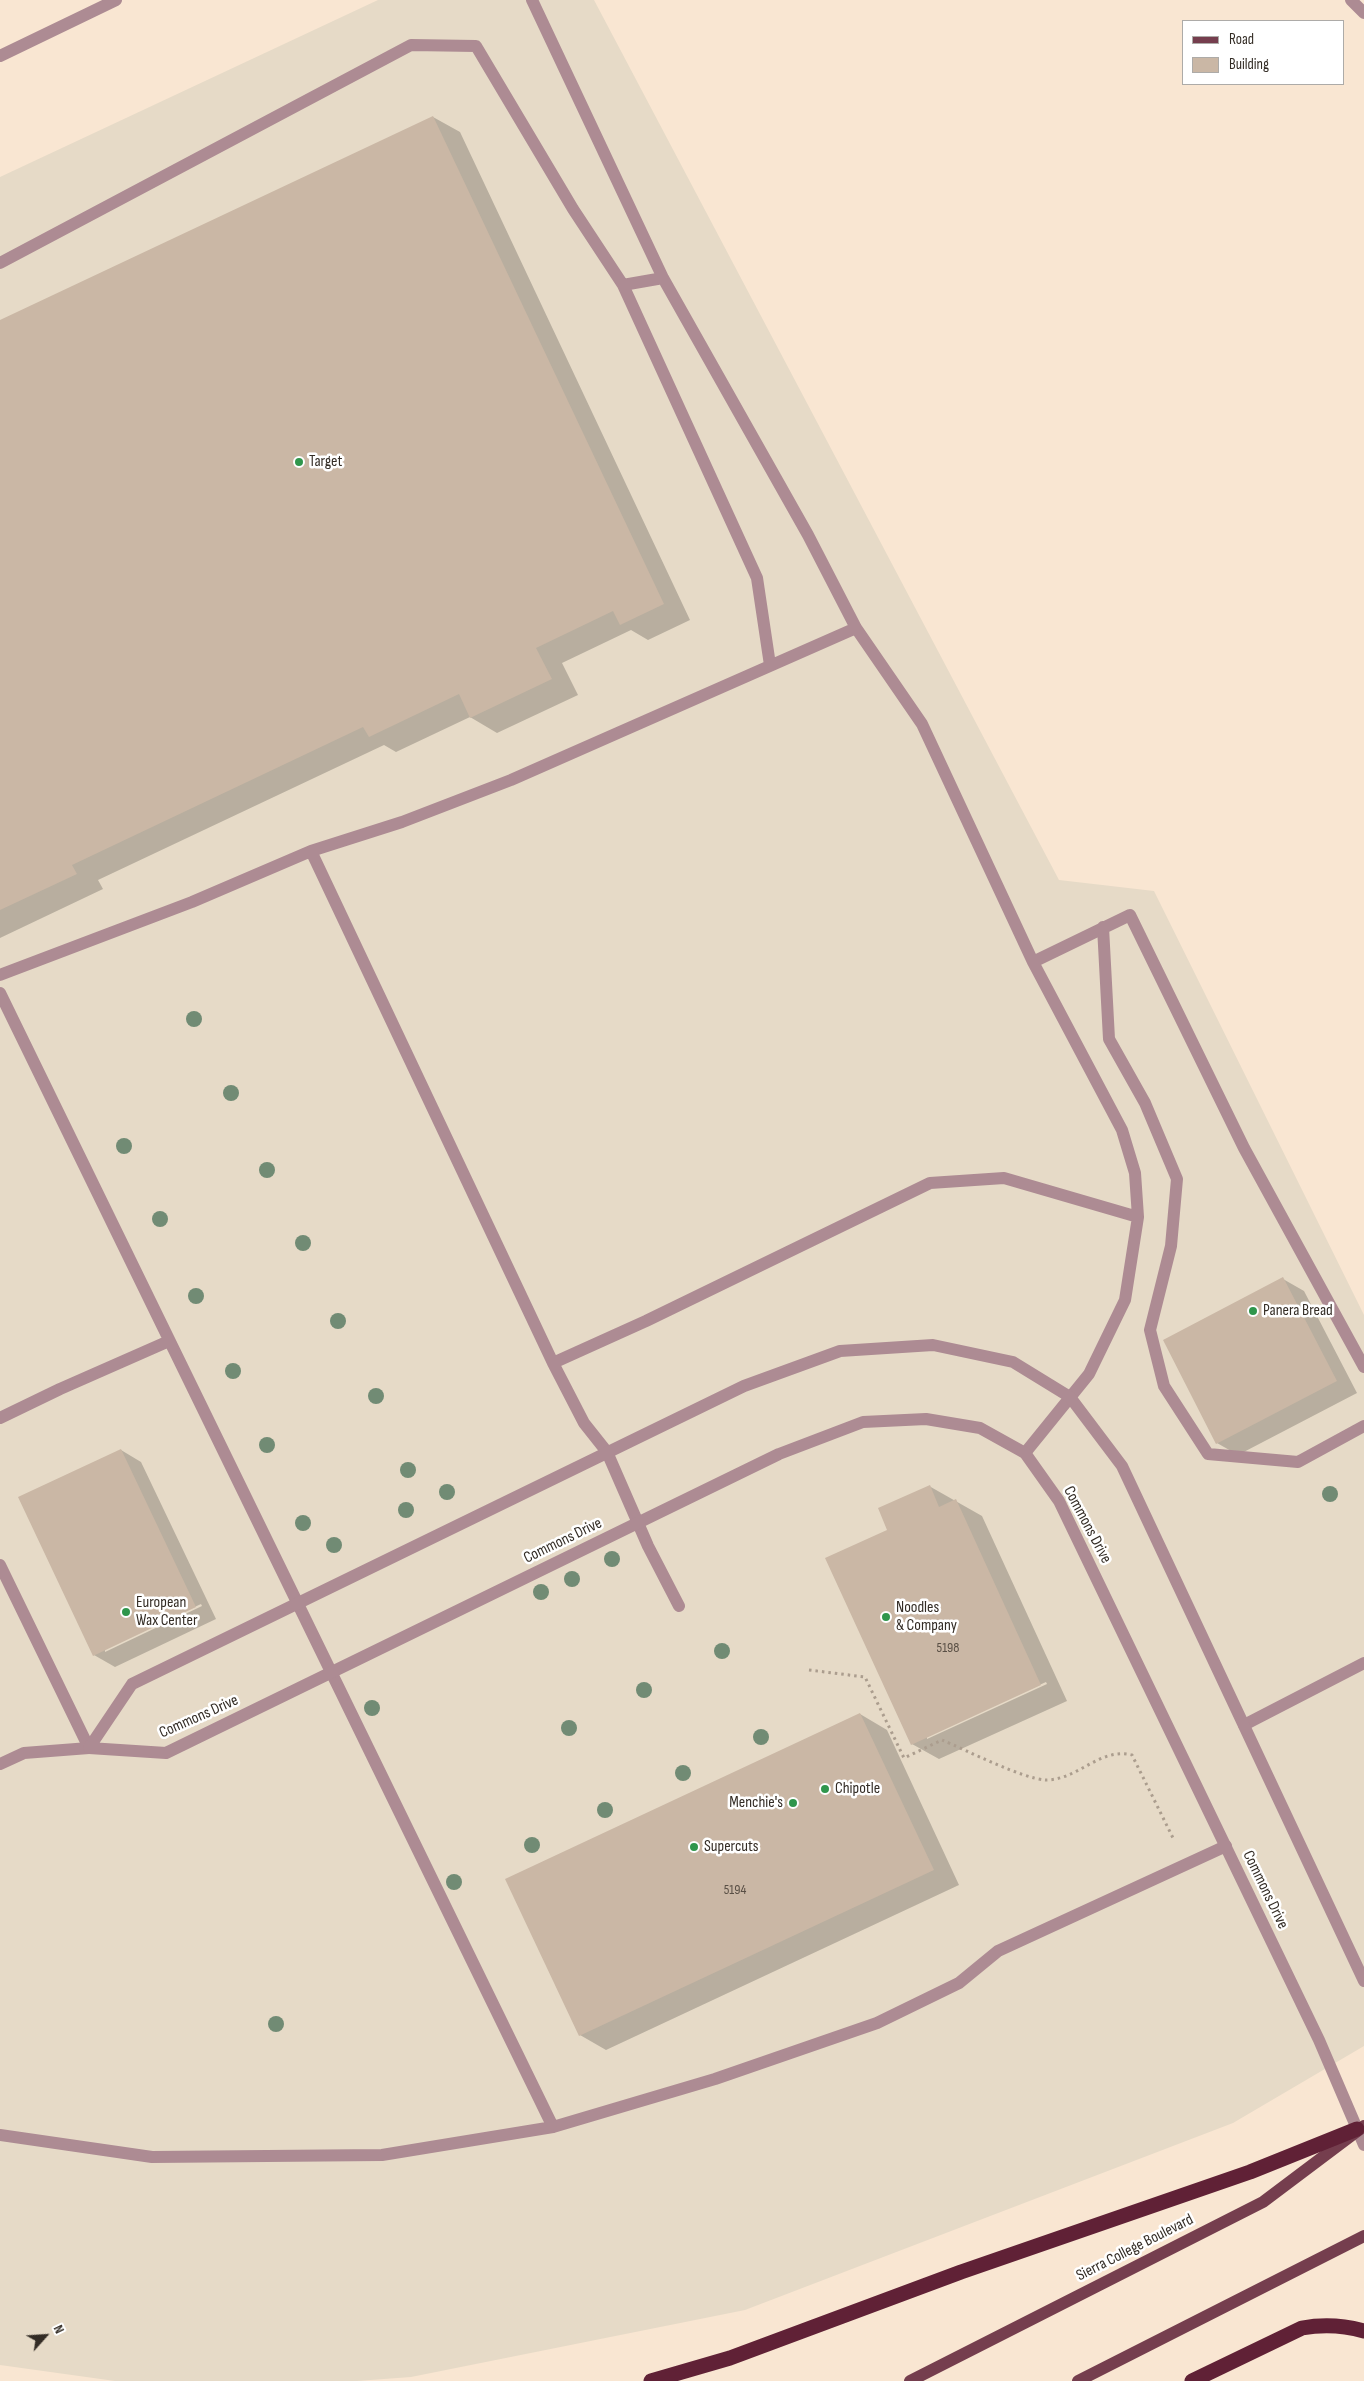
<!DOCTYPE html>
<html>
<head>
<meta charset="utf-8">
<style>
  body { margin:0 }
  #map { position:relative; width:1364px; height:2381px; overflow:hidden; background:#f9e6d2; font-family:"Sofia Sans Condensed",sans-serif }
  canvas { display:block }
  .legend { position:absolute; left:1182px; top:20px; width:162px; height:65px; box-sizing:border-box; background:#fff; border:1px solid #adaba8; margin:0; padding:6px 9px; list-style:none; font-size:15px; color:#332c25 }
  .legend li { display:flex; align-items:center; gap:10px; height:25px }
  .legend b { width:25px; border:1px solid #adaba8 }
  .north { position:absolute; left:20px; top:2311px; width:50px; height:50px; -webkit-text-stroke:4px #fff; paint-order:stroke; rotate:64deg; font-size:14px; font-weight:700; line-height:20px; text-align:center; color:#332c25 }
  .north::after { content:''; display:block; margin:auto; width:18px; height:22px; background:#332c25; clip-path:polygon(50% 0,100% 100%,50% 72%,0 100%) }
</style>
</head>
<body>
<div id="map">
<canvas width="1364" height="2381"></canvas>
<ul class="legend">
<li><b style="height:6px;background:#753e4e"></b>Road</li>
<li><b style="height:14px;background:#cab7a5"></b>Building</li>
</ul>
<div class="north">N</div>
</div>
<script>
const g = document.querySelector('canvas').getContext('2d');
g.lineJoin = 'round';
function fill(path, color) { g.fillStyle = color; g.fill(path, 'evenodd'); }
function strokePath(path, color, width, dash) { g.strokeStyle = color; g.lineWidth = width; g.lineCap = dash ? 'butt' : 'round'; g.setLineDash(dash || []); g.stroke(path); }
function drawText(font, color, halo, rows, align = 'center') {
  g.font = font + ' "Sofia Sans Condensed",sans-serif'; g.lineWidth = 5; g.setLineDash([]); g.textBaseline = 'middle'; g.strokeStyle = halo; g.fillStyle = color; for (const [text, x, y, turn = 0] of rows) {
    g.save(); g.translate(x, y); g.rotate((+turn || 0) * Math.PI / 180); g.textAlign = isNaN(turn) ? turn : align; if (halo) g.strokeText(text, 0, 0); g.fillText(text, 0, 0); g.restore();
  }
}
fill(new Path2D(`
  M378,0H594L1059,880L1154,891L1364,1315V2046L1233,2123L745,2310L411,2377L357,2381H115L0,2365V177Z`), '#e6dac7');
fill(new Path2D(`
  M433,117L460,132L690,620L648,640L631,630L562,663L578,695L497,733L470,717L396,752L384,745L98,880L103,889L0,938V322Z
  M1283,1279L1304,1291L1357,1393L1238,1455L1217,1443Z
  M121,1450L141,1462L216,1619L115,1667L94,1655ZM201,1604L202,1606L105,1652V1649Z
  M929,1486L982,1516L1067,1701L939,1759L912,1744L889,1530ZM1046,1682L1047,1684L927,1739V1736Z
  M860,1714L887,1730L959,1885L606,2050L580,2035Z`), '#0003');
fill(new Path2D(`
  M433,116L664,604L620,625L613,611L536,648L552,679L470,718L459,694L369,737L363,727L72,865L77,874L0,910V320Z
  M1283,1277L1337,1381L1216,1444L1163,1340Z
  M121,1449L196,1607L93,1656L18,1497Z
  M930,1485L939,1507L956,1499L1041,1685L911,1745L825,1558L887,1530L878,1508Z
  M860,1713L934,1870L579,2036L505,1879Z`), '#cab7a5');
strokePath(new Path2D(`
  M809,1670L865,1677L904,1758L942,1740C966,1750 1023,1779 1046,1780C1078,1780 1100,1747 1132,1755L1174,1840`), '#ab9d8e', 3, [2.5, 4]);
strokePath(new Path2D(`
  M532,0L663,278L808,535L856,628L922,724L1033,962L1122,1130L1135,1173L1138,1217L1125,1300L1089,1374L1025,1453
  M0,263L411,45L476,46L573,209L623,285L663,278
  M623,285L757,578L770,665
  M311,851L553,1363L584,1423L607,1452L648,1546L679,1606
  M1103,927L1109,1039L1145,1103L1177,1179L1171,1246L1150,1330L1164,1386L1208,1454L1298,1462L1364,1426
  M1033,962L1130,915L1244,1148L1364,1367
  M0,975L192,902L311,851L402,822L511,780L856,628
  M0,993L553,2127
  M553,1363L646,1321L930,1183L1004,1178L1138,1217
  M0,1418L60,1389L169,1341
  M0,1565L89,1748L24,1753L0,1764
  M1244,1725L1364,1663
  M0,2135L152,2157L382,2155L553,2127L715,2079L877,2023L959,1983L998,1951L1226,1846`), '#ad8b93', 12);
strokePath(new Path2D(`
  M89,1748L166,1753L779,1454L863,1422L926,1419L980,1428L1025,1453L1059,1501L1319,2040L1364,2145
  M89,1748L132,1684L744,1386L840,1351L933,1345L1013,1362L1070,1397L1122,1466L1364,1981`), '#ad8b93', 12);
strokePath(new Path2D(`
  M1351,0L1364,13
  M0,56L116,0`), '#ad8b93', 12);
strokePath(new Path2D(`
  M910,2381L1263,2202L1364,2126
  M1078,2381L1364,2236`), '#753e4e', 12);
strokePath(new Path2D(`
  M651,2381L730,2358L961,2272L1250,2172L1357,2129
  M1192,2381L1302,2328C1323,2324 1343,2325 1364,2331`), '#602136', 15);
g.fillStyle = '#718b74';
for (const [x, y] of [
  [194,1019],
  [231,1093],
  [124,1146],
  [267,1170],
  [160,1219],
  [303,1243],
  [196,1296],
  [338,1321],
  [233,1371],
  [376,1396],
  [267,1445],
  [408,1470],
  [447,1492],
  [1330,1494],
  [406,1510],
  [303,1523],
  [334,1545],
  [612,1559],
  [572,1579],
  [541,1592],
  [722,1651],
  [644,1690],
  [372,1708],
  [569,1728],
  [761,1737],
  [683,1773],
  [605,1810],
  [532,1845],
  [454,1882],
  [276,2024]
]) { g.beginPath(); g.arc(x, y, 8, 0, 2 * Math.PI); g.fill(); }
for (const [x, y, r, color] of [
  [299,462,5,"#2f964c"],
  [1253,1311,5,"#2f964c"],
  [126,1612,5,"#2f964c"],
  [886,1617,5,"#2f964c"],
  [825,1789,5,"#2f964c"],
  [793,1803,5,"#2f964c"],
  [694,1847,5,"#2f964c"]
]) { const dot = new Path2D(); dot.arc(x, y, r, 0, 2 * Math.PI); g.fillStyle = color; g.fill(dot); strokePath(dot, '#fff', 2); }
drawText('14px', '#594f45', null, [
  ["5198",948,1648],
  ["5194",735,1890]
]);
drawText('16px', '#332c25', '#fff', [
  ["Target",309,462],
  ["Panera Bread",1263,1311],
  ["European",136,1603],
  ["Wax Center",136,1621],
  ["Noodles",896,1608],
  ["& Company",896,1626],
  ["Chipotle",835,1789],
  ["Menchie's",783,1803,"right"],
  ["Supercuts",704,1847]
], 'left');
drawText('16px', '#332c25', '#fff', [
  ["Commons Drive",1087,1525,62],
  ["Commons Drive",563,1541,-26],
  ["Commons Drive",199,1717,-24],
  ["Commons Drive",1265,1890,64],
  ["Sierra College Boulevard",1135,2248,-27]
]);
</script>
</body>
</html>
